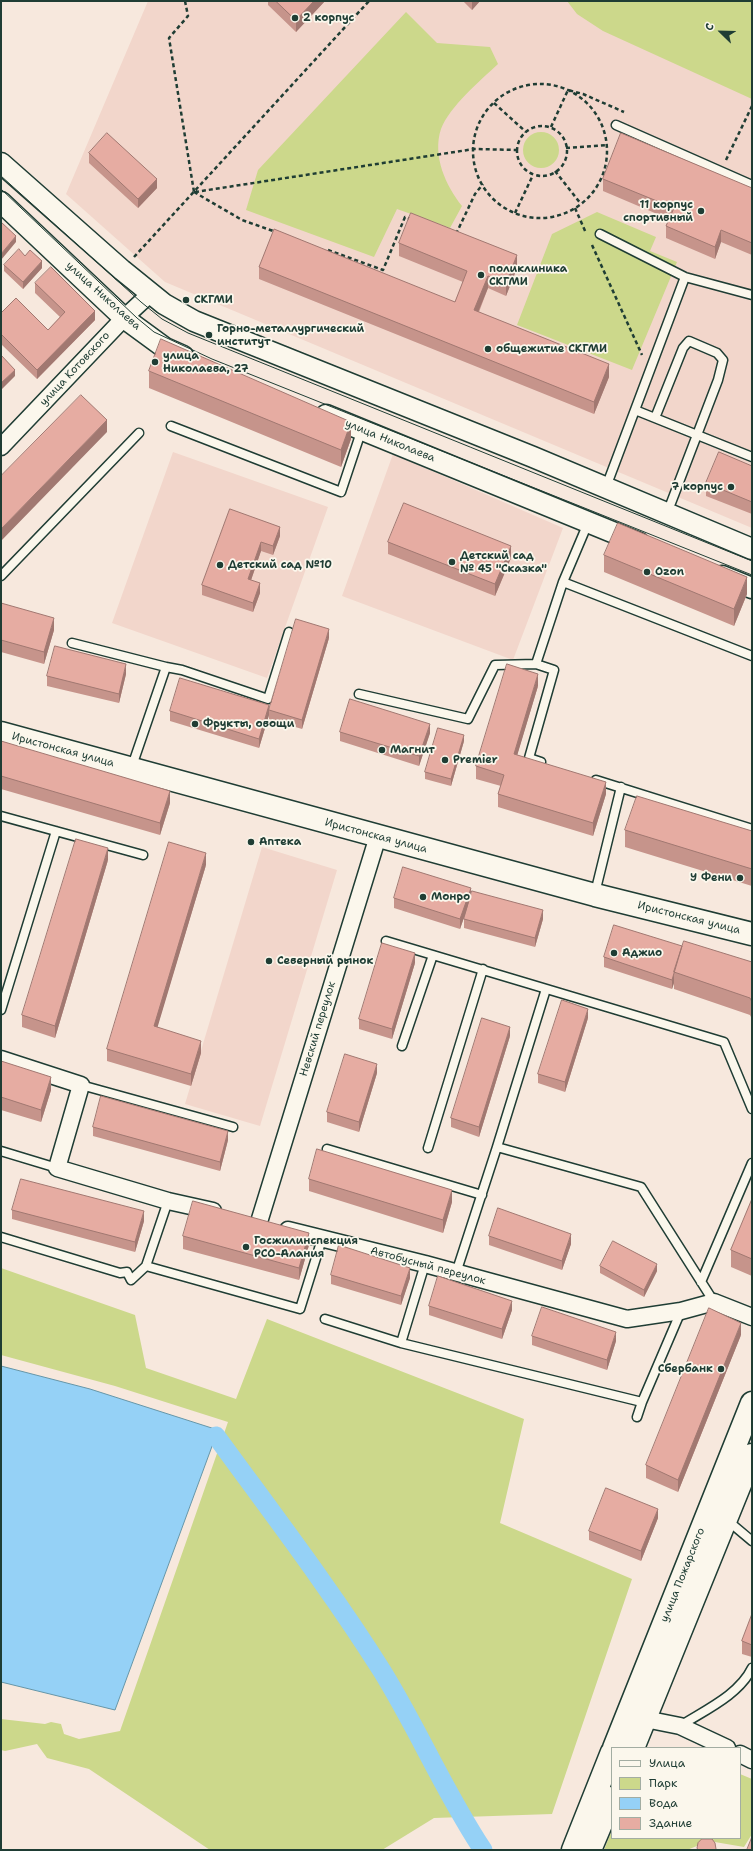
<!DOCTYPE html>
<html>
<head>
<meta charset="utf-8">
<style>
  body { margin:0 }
  #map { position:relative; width:753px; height:1851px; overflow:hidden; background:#f7e8dd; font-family:"Shantell Sans",sans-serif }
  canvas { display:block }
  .frame { position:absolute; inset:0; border:2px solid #1f3d34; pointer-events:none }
  .legend { position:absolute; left:611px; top:1747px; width:130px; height:92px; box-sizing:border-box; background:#fbf7ec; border:1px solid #a3ada2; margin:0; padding:5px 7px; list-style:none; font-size:12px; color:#1f3d34 }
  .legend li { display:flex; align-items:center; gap:8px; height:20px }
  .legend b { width:20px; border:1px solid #a3ada2 }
  .north { position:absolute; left:701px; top:12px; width:40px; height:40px; -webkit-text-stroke:3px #fbf7ec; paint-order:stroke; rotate:293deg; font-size:11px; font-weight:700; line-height:16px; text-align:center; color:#1f3d34 }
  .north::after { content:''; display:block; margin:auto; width:14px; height:18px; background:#1f3d34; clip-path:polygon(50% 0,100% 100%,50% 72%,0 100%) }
</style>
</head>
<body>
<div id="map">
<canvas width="753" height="1851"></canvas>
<div class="frame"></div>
<ul class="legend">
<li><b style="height:5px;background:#fbf7ec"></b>Улица</li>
<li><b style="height:11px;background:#ccd88b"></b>Парк</li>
<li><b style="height:11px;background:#95d1f6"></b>Вода</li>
<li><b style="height:11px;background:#e6aca2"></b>Здание</li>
</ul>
<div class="north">С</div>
</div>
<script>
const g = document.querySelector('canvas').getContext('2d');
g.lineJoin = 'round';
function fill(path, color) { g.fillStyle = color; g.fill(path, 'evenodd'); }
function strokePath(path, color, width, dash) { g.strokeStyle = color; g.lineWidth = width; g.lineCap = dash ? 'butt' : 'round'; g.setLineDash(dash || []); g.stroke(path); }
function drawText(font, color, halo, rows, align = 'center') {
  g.font = font + ' "Shantell Sans",sans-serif'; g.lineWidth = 3.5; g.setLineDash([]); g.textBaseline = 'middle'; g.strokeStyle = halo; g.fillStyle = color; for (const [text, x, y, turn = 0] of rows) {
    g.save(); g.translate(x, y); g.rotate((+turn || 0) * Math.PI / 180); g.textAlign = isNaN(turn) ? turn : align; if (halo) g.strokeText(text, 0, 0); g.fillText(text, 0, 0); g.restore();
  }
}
fill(new Path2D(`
  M148,1H752V528L165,282L66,194Z
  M173,452L328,507L267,678L112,623Z
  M393,454L563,528L513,660L342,596Z
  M262,847L337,870L260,1126L185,1104Z`), '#f2d6cb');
fill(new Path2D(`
  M567,1H752V99L603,31L577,14Z
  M406,12L437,43L490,47L498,64C480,81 450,106 441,129C432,156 446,186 462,206L450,228L397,209L374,257L246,210L258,170Z
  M523 150a18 18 0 1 1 36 0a18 18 0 1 1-36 0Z
  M597,212L656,237L650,251L677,262L632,370L517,325L552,234Z
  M1,1268L135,1315L146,1368L236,1399L267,1319L524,1419L500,1523L632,1579L552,1814L434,1818L382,1850H210L89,1769L47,1758L37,1744L5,1751L1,1750V1719L45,1724L51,1722L61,1724L64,1734L79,1739L120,1731L228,1422L115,1386L1,1355Z
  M740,1774L752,1779V1834L744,1847L709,1841L687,1850H604L612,1830V1838H740Z`), '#ccd88b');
const water = new Path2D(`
  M1,1366L90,1389L218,1430L115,1710L1,1682Z`);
fill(water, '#95d1f6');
strokePath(water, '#6696a8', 1);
strokePath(new Path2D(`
  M216,1436C272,1513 331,1590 382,1671C418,1729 445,1793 483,1850`), '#95d1f6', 19);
const service = new Path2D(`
  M616,125L752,185
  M600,234L685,277L752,295
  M635,410L752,457
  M655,418L683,348L689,341L717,353L723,360L718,380L671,503
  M171,426L341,492L360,435L365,432
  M606,487L685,277
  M1,576L139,433
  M563,582L752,656
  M72,643L166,667
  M359,694L468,719L495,665L536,664
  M541,762L529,758L554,670L536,664L563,582L588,523
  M131,769L166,667L182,670L268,699L289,632
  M596,780L752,829
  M1,816L143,855
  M595,893L621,787
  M386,941L724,1042L752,1109
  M546,989L497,1147L641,1187L714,1302
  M1,1010L56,831
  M402,1046L433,955
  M81,1085L233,1127
  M428,1148L483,969
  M327,1149L482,1195
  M1,1151L57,1168
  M1,1237L120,1273L127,1272L131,1280L146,1266L168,1201
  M146,1266L300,1309L322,1239
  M456,1273L497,1147
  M701,1282L752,1163
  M325,1319L401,1343L642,1402L681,1311
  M401,1343L425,1264
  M637,1417L642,1402
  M727,1520L752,1541
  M680,1726C705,1710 739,1695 752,1668`);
const minor = new Path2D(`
  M1,447L124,318L151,293
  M1,1059L81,1085L57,1168L168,1201L213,1211
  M259,1222L378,836
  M288,1230L425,1264L627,1319L681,1311L714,1302L752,1317
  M645,1719L680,1726L727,1748
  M740,1754L752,1760`);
const tertiary = new Path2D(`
  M1,163L122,270L164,304L194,321L533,457L752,549
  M1,202L124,318L165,348L183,356
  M326,415L639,543
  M722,576L752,588`);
const secondary = new Path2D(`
  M1,733L595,895L752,934`);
const primary = new Path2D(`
  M614,1748L752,1403
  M633,1748L752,1455
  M573,1850L612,1752
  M590,1850L612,1798`);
strokePath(service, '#1f3d34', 11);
strokePath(minor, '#1f3d34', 19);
strokePath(tertiary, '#1f3d34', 23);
strokePath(secondary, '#1f3d34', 25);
strokePath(primary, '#1f3d34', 25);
strokePath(new Path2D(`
  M185,1L188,16L169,38L194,192
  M473 151a67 67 0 1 1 134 0a67 67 0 1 1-134 0Z
  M494,103L526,132
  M517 151a25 25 0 1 1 50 0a25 25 0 1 1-50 0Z
  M551,127L568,90L583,94L624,112
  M566,148L607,145
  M726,160L752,106
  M555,171L581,204
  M194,192L242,220L276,232
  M195,192L474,149L517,150
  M575,208L586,233
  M515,213L533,175
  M456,234L475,194L483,184
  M592,245L642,355
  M328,250L383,270L405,217L411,219
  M134,257L369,1`), '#1f3d34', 2.5, [4, 3]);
strokePath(service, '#fbf7ec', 8);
strokePath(minor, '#fbf7ec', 16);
strokePath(tertiary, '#fbf7ec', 20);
strokePath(secondary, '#fbf7ec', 22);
strokePath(primary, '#fbf7ec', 22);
strokePath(new Path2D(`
  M1,176L141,302L162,319L188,333L752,561
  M1,189L137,318L154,332L212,359L752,575`), '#1f3d34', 1);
fill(new Path2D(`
  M268,1H325L296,32L268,5Z
  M463,1H480L472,10Z
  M89,153L157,188L138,208L89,163Z
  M603,179L752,188V255L721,242L715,259L666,238V226L669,219L603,191Z
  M399,243L517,268L506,296L488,288L479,312L609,377L594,414L259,279V267L455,302L463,282L399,256Z
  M25,256L42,268L23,289L4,271V265Z
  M35,283L95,320L37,379L1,344V313L48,330L60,317L35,293Z
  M149,371L351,439L341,467L149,388Z
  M752,466V514L706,496V483Z
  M230,509L280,536L273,555L261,551L251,580L260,593L253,612L202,595V585Z
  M388,542L511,558L495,596L388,554Z
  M604,555L747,594L734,626L604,572Z
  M1,603L54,630L44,664L1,652Z
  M329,638L302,729L269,719V715L259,748L170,721V711L269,709Z
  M126,674L119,703L47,686V676Z
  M538,686L517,755L606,794L593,836L498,807V794L501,786L476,779V766Z
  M340,732L430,733L419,766L340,741Z
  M1,741L170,803L160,835L1,789Z
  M464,741L451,786L425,779V772Z
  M625,830L752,831V886L625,847Z
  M108,860L55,1038L22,1027V1015Z
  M206,865L157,1027L201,1053L191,1086L107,1061V1049Z
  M471,895L543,919L535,947L464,928V919L467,909L460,929L394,908V898Z
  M682,946L752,962V1019L750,1015L674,989V983L672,989L604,967V957Z
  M415,963L392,1039L359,1029V1019Z
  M588,1018L565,1092L538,1083V1074Z
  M510,1036L479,1137L451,1127V1118Z
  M1,1061L51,1090L41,1122L1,1110Z
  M377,1073L359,1132L327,1122V1112Z
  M93,1127L228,1140L220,1171L93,1136Z
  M309,1179L452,1202L443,1233L309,1191Z
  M752,1199V1276L731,1267V1250Z
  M12,1210L144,1221L135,1252L12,1219Z
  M183,1236L309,1245L299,1280L183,1249Z
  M489,1236L571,1244L562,1270L489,1245Z
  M600,1266L657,1271L644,1297L600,1273Z
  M331,1275L410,1278L401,1305L331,1284Z
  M429,1306L512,1310L502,1339L429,1315Z
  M741,1335L678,1492L646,1478V1465Z
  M532,1336L616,1341L607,1370L532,1345Z
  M658,1518L641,1561L589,1540V1531Z
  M752,1614V1657L742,1654V1641Z`), '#c6948b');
fill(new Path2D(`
  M314,1H325L296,32V20Z
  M472,1H480L472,10Z
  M157,179V188L138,208V199Z
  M721,230V242L715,259V247Z
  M16,236V242L1,260V254Z
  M517,255V268L506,296V283Z
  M42,261V268L23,289V282Z
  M488,276V288L474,322V310Z
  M95,311V320L37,379V370Z
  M609,364V377L594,414V402Z
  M15,370V376L1,390V383Z
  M107,420V432L1,541V529Z
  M351,422V439L341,467V450Z
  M280,527V536L273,555V546Z
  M261,542V551L248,589V579Z
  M511,546V558L495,596V584Z
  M747,577V594L734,626V609Z
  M260,583V593L253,612V603Z
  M54,618V630L44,664V652Z
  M329,629V638L302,729V720Z
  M126,664V674L119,703V694Z
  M538,674V686L514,766V754Z
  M269,705V715L259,748V739Z
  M430,724V733L419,766V756Z
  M464,735V741L451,786V779Z
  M606,782V794L593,836V823Z
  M170,791V803L160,835V823Z
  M108,848V860L55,1038V1026Z
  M206,853V865L154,1039V1026Z
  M471,888V897L460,929V919Z
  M543,910V919L535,947V938Z
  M415,953V963L392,1039V1029Z
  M674,974V983L672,989V980Z
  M588,1009V1018L565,1092V1082Z
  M510,1027V1036L479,1137V1127Z
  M201,1041V1053L191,1086V1074Z
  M377,1064V1073L359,1132V1122Z
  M51,1077V1090L41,1122V1110Z
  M228,1131V1140L220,1171V1162Z
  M452,1190V1202L443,1233V1220Z
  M144,1211V1221L135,1252V1242Z
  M309,1233V1245L299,1280V1268Z
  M571,1234V1244L562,1270V1261Z
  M657,1264V1271L644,1297V1290Z
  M410,1268V1278L401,1305V1296Z
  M512,1301V1310L502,1339V1329Z
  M741,1323V1335L678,1492V1480Z
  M616,1332V1341L607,1370V1360Z
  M658,1509V1518L641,1561V1551Z`), '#a17871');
const building = new Path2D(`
  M276,1H314L296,20Z
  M107,133L157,179L138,199L89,153Z
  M621,133L752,188V243L721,230L715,247L666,226L674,208L603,179Z
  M411,213L517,255L506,283L488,276L474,310L609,364L594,402L259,267L274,229L455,302L467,271L399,243Z
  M1,222L16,236L1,254Z
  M19,249L25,256L30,250L42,261L23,282L4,265Z
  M51,267L95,311L37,370L1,334V313L16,298L48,330L65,312L35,283Z
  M161,339L351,422L341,450L149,371Z
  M1,355L15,370L1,383Z
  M81,395L107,420L1,529V476Z
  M719,452L752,466V502L706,483Z
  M404,503L511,546L495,584L388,542Z
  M230,509L280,527L273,546L261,542L248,579L260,583L253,603L202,585Z
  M618,523L747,577L734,609L604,555Z
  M1,603L54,618L44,652L1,640Z
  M296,619L329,629L302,720L269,710Z
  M55,646L126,664L119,694L47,676Z
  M507,664L538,674L514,754L606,782L593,823L498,794L504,775L476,766Z
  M180,678L269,705L259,739L170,711Z
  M350,699L430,724L419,756L340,732Z
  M438,728L464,735L451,779L425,772Z
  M1,741L170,791L160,823L1,776Z
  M637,796L752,831V869L625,830Z
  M76,839L108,848L55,1026L22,1015Z
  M169,842L206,853L154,1026L201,1041L191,1074L107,1049Z
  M403,867L471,888L460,919L394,898Z
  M472,891L543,910L535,938L464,919Z
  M614,925L682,946L672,980L604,957Z
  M684,941L752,962V1002L750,998L674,972Z
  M382,943L415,953L392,1029L359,1019Z
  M562,1000L588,1009L565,1082L538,1074Z
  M482,1018L510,1027L479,1127L451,1118Z
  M345,1054L377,1064L359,1122L327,1112Z
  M1,1061L51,1077L41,1110L1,1097Z
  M101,1096L228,1131L220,1162L93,1127Z
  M317,1149L452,1190L443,1220L309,1179Z
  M21,1179L144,1211L135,1242L12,1210Z
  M752,1199V1259L731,1250Z
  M193,1201L309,1233L299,1268L183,1236Z
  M498,1208L571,1234L562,1261L489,1236Z
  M613,1241L657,1264L644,1290L600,1266Z
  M339,1245L410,1268L401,1296L331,1275Z
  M438,1276L512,1301L502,1329L429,1306Z
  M542,1307L616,1332L607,1360L532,1336Z
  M709,1308L741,1323L678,1480L646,1465Z
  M606,1488L658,1509L641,1551L589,1531Z
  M752,1614V1645L742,1641Z
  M752,1837V1850H747Z
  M702,1839H712L715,1843L716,1849L715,1850H698L697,1848L698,1843Z`);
fill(building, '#e6aca2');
strokePath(building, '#a17871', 1);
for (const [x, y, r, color] of [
  [295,18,4,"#1f3d34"],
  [701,211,4,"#1f3d34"],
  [481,275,4,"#1f3d34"],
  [186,300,4,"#1f3d34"],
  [209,335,4,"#1f3d34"],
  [488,349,4,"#1f3d34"],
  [155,362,4,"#1f3d34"],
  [731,487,4,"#1f3d34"],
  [452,562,4,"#1f3d34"],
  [220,565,4,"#1f3d34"],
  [647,572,4,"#1f3d34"],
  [195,724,4,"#1f3d34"],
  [382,750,4,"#1f3d34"],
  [445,760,4,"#1f3d34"],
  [251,842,4,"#1f3d34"],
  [740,878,4,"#1f3d34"],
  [423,897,4,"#1f3d34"],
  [614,953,4,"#1f3d34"],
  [269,961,4,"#1f3d34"],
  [246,1247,4,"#1f3d34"],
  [721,1369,4,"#1f3d34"]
]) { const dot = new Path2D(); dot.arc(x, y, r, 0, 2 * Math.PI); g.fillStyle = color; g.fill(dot); strokePath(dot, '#fbf7ec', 1.5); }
drawText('bold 11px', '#1f3d34', '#fbf7ec', [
  ["2 корпус",303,18],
  ["11 корпус",693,205,"right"],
  ["спортивный",693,218,"right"],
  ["поликлиника",489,269],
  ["СКГМИ",489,282],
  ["СКГМИ",194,300],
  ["Горно-металлургический",217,329],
  ["институт",217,342],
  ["общежитие СКГМИ",496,349],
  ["улица",163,356],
  ["Николаева, 27",163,369],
  ["7 корпус",723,487,"right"],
  ["Детский сад",460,556],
  ["№ 45 \"Сказка\"",460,569],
  ["Детский сад №10",228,565],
  ["Ozon",655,572],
  ["Фрукты, овощи",203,724],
  ["Магнит",390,750],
  ["Premier",453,760],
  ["Аптека",259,842],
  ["У Фени",732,878,"right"],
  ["Монро",431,897],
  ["Аджио",622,953],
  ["Северный рынок",277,961],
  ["Госжилинспекция",254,1241],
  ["РСО-Алания",254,1254],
  ["Сбербанк",713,1369,"right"]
], 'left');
drawText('11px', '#1f3d34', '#fbf7ec', [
  ["улица Николаева",103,296,42],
  ["улица Котовского",75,369,-47],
  ["улица Николаева",390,441,22],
  ["Иристонская улица",63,750,15],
  ["Иристонская улица",376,836,15],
  ["Иристонская улица",689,918,14],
  ["Невский переулок",318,1029,-73],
  ["Автобусный переулок",428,1266,15],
  ["улица Пожарского",683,1575,-68]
]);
</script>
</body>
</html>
